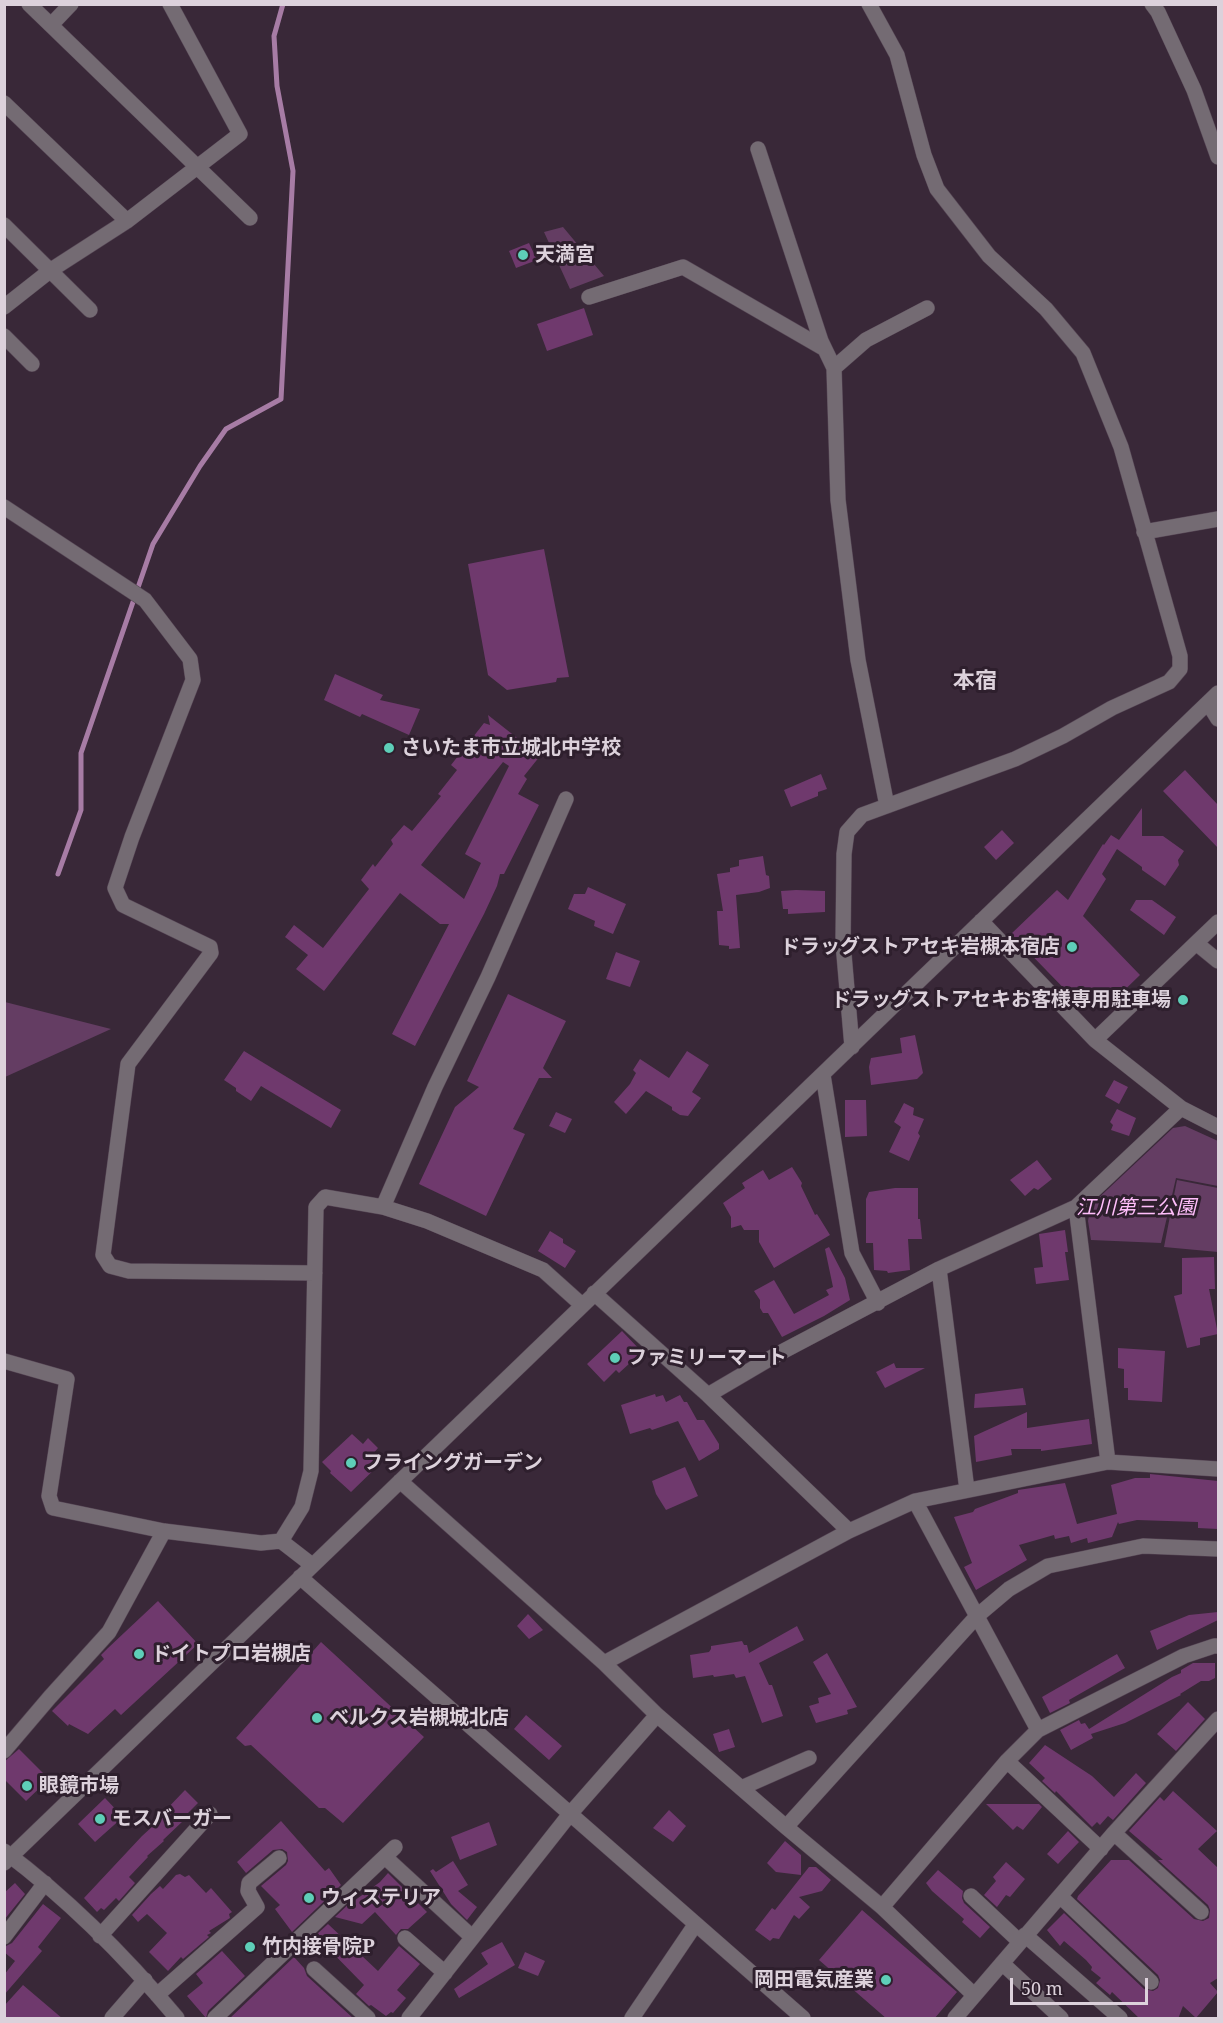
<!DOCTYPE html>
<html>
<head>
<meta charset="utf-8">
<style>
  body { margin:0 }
  #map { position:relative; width:1223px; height:2023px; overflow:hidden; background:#392838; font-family:"Noto Serif",serif }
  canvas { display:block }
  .frame { position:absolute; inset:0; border:6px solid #dcd1db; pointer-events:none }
  .scale { position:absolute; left:1010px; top:1978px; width:138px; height:27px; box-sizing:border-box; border:3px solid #dcd1db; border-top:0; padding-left:8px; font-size:18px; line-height:21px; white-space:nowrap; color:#dcd1db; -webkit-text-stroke:4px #2e1f2d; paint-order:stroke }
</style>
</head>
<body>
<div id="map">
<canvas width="1223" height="2023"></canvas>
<div class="frame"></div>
<div class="scale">50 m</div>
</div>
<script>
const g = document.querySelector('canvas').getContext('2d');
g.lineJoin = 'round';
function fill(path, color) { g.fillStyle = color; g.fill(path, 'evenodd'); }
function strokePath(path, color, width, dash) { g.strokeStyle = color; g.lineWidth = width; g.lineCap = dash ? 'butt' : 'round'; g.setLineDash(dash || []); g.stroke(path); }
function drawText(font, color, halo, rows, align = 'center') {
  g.font = font + ' "Noto Serif","Noto Sans JP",serif'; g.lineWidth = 6; g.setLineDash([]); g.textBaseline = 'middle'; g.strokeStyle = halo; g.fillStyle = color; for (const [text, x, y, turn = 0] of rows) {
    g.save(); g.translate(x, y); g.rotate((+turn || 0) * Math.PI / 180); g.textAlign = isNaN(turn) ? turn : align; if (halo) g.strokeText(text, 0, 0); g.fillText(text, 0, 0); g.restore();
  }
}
fill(new Path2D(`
  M563,227L604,276L570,289L544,232Z
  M4,1002H5L111,1029L5,1077Z
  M1185,1126L1218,1141V1186L1176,1178L1161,1243L1091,1240L1088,1221L1091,1205L1173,1128Z
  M1177,1180L1218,1188V1252L1164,1247Z`), '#643d63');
strokePath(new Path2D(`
  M58,874L81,810V753L153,544L200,466L226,429L281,399L293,171L277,86L274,36L283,4`), '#a77ca5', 5);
fill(new Path2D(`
  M529,243L537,260L516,268L509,251Z
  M584,308L593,335L547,351L537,324Z
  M544,549L569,677L557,678L556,682L507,690L488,675L468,564Z
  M335,674L383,695L380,700L420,709L409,735L362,714L360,717L324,700Z
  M488,715L540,756L524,776L527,779L518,794L539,805L504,874H500L497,886L484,914L415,1046L392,1034L449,924H440L400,893L324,991L296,969L308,955L285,937L294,925L323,948L369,889L361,880L373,864L375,867L393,844L391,840L404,825L412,831L441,796L438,794L457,770L451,765L484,723L490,725ZM503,762L509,766L465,854L481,863L464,899L421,865Z
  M1185,770L1218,805V848L1163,791Z
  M821,774L827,789L818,792V796L791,807L784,790Z
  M1142,808V836H1163L1184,851L1178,860L1179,865L1165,886L1142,870V867L1117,849L1102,874L1106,879L1083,916L1140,975L1104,1010L1092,997L1082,1007L1011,934L1057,890L1068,900L1103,844L1104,845L1111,835L1119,840Z
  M1002,830L1014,843L996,860L984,847Z
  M763,856L766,875L769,876L770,888L759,892L736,895L740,948L729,949V946L719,945L717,911H723L717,874L730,872V868L739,866V860Z
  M588,887L626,904L613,934L594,926L595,921L568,909L574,894H585Z
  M796,890L825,891V912L788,914V909H783L781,891Z
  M1136,900H1152L1176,917L1164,935L1130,910Z
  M616,952L640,961L630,987L606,979Z
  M508,994L566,1021L543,1068L552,1078H539L513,1129L525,1134L486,1216L419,1184L455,1107L479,1087L467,1081Z
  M915,1035L923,1073L917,1079L871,1085L869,1067L871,1058L902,1053L900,1038Z
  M244,1051L341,1110L331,1128L261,1086L251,1101L236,1091V1088L224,1080Z
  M687,1051L709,1065L692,1092L701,1098L688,1116L680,1115L672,1110V1107L646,1091L626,1114L614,1102L630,1084L636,1073L633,1070L640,1059L669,1078Z
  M1114,1080L1128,1087L1119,1104L1105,1096Z
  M845,1100H866L867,1136L845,1137Z
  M904,1103L914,1108L913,1115L924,1119L918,1133L920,1136L909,1161L889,1152L901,1127L894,1122Z
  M1117,1109L1136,1118L1129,1136L1111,1130L1113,1125L1110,1122Z
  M556,1112L572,1119L565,1133L549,1126Z
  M1037,1160L1052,1179L1038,1190L1034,1188L1025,1196L1010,1180Z
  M792,1167L802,1183L801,1186L815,1215L817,1214L830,1235L774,1268L759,1242V1230H744L741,1225L731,1228V1217L723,1203L745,1188L742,1183L763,1170L769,1180Z
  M895,1188H918V1219H920L922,1239H908L910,1270L888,1273L887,1271L874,1270L873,1243H866V1199L869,1192Z
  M1065,1230L1068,1252H1065L1069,1280L1036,1284L1034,1268L1043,1267L1039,1234Z
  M550,1231L563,1239V1243L576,1251L565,1268L538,1251Z
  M829,1247L845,1278L850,1300L824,1316L782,1337L768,1313H763L760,1308V1300L754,1291L774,1280L794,1314L829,1295L826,1290L833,1287L825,1249Z
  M1214,1257L1215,1289H1209L1218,1334L1200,1338V1345L1187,1348L1174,1296L1182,1294V1258Z
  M622,1331L642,1352L619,1373L616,1370L604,1382L587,1364Z
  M1118,1348L1165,1351L1162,1402L1128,1400V1388H1124V1369L1118,1368Z
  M894,1363L896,1368H925L885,1388L876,1372Z
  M1023,1388L1026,1405L974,1408L975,1394Z
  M655,1394L656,1397L663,1395L666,1402L680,1395L684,1402H687L697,1420H704L719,1444V1449L699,1461L678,1421L652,1430L650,1428L630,1434L621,1405Z
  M1027,1412V1428L1089,1419L1092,1444L1041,1451V1449H1011L1012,1455L976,1462L974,1436Z
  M352,1434L363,1444L368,1438L378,1448L372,1455L381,1463L351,1492L330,1473L331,1471L322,1462Z
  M685,1467L698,1496L666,1510L656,1494L652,1481Z
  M1150,1474L1218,1481V1529L1198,1528V1522L1137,1520L1119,1524L1118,1522L1112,1537L1088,1543L1087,1538L1071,1543L1069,1536L1055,1539L1054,1535L1019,1545L1027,1560L976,1590L964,1567L972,1563L954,1517L973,1512L975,1509L1018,1493V1490L1065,1483L1077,1524L1117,1514L1111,1485L1135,1478H1150Z
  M158,1601L198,1644L121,1715L115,1709L88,1734L69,1724L68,1726L52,1711L104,1659L101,1655L108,1648Z
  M1218,1612V1620L1157,1650L1150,1631L1189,1615Z
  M528,1614L543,1630L529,1639L517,1626Z
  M797,1626L804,1640L759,1663L769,1685H772L783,1716L762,1723L745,1676L736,1678L734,1674L714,1677L713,1675L693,1678L690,1655L709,1652L711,1649V1646L742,1641L744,1645H747L749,1653Z
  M321,1642L424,1737L343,1823L325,1808H319L251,1745L245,1746L236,1738Z
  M827,1653L857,1707L847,1710L848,1714L816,1723L809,1706L819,1703L818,1698L831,1694L813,1662Z
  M1117,1654L1125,1668L1069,1700L1070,1703L1050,1713L1042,1697Z
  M1193,1663H1215V1678L1209,1681H1201L1180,1694L1181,1695L1125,1723L1091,1734L1093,1738L1071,1750L1060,1730L1079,1720L1081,1724L1085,1723L1089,1729L1172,1677L1181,1673V1670Z
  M1188,1702L1205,1719L1176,1751L1157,1734Z
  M526,1715L562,1746L549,1760L514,1729Z
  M729,1729L735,1747L719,1752L713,1734Z
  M1045,1745L1092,1776L1114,1797L1136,1773L1146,1783L1113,1820L1108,1816L1100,1825L1097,1822L1092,1827L1056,1791L1055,1793L1042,1781L1045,1778L1029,1763Z
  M19,1749L49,1779L26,1801L4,1779V1762Z
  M185,1790L198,1803L182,1819L183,1821L163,1840L164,1841L147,1856L148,1857L129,1877L135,1883L119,1901L116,1898L104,1910L101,1908L97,1912L84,1898L142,1836L164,1816L162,1814Z
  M1173,1791L1217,1831L1198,1849L1218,1868V1978L1210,1983L1218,1992L1196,2018L1183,2006L1178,2019H1140L1112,1992L1110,1995L1096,1983L1101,1978L1091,1970L1092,1967L1086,1960L1064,1941L1060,1946L1047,1930L1064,1913L1144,1989L1153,1991L1158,1988L1160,1980L1158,1975L1077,1899L1078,1896L1111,1860H1129L1194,1919L1203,1921L1209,1918L1210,1910L1208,1905L1158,1860H1163L1129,1831L1160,1797L1164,1801Z
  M105,1798L123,1817L95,1842L78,1824Z
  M986,1804H1039L1042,1807L1023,1830L1017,1826L1013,1830Z
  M669,1810L686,1826L673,1842L653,1828Z
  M281,1821L325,1871L329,1868L341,1885L292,1932L275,1909L280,1905L261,1886L286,1865L288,1861L287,1852L282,1849L273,1850L246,1873L237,1862Z
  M489,1822L497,1845L460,1860L451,1837Z
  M1068,1831L1079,1842L1058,1864L1047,1854Z
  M785,1841L801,1855V1875L776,1872L767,1863Z
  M453,1861L468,1885L458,1891L477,1907L467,1920L451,1904L430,1871L433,1869L436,1872Z
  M1006,1862L1025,1879L1010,1897L1006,1895L997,1907L984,1895L996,1881L993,1877Z
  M809,1867H816L831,1880L822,1891L799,1897L810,1907L799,1919L794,1915L779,1939L773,1938L770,1941L755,1930L772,1908L775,1910Z
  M938,1870L963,1891L962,1898L964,1903L990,1927L980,1938L962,1922L964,1919L932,1891L926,1883Z
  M388,1873L427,1912L408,1929H401L396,1935L375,1912L362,1924L335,1917L353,1900L354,1901L380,1882Z
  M180,1874L185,1877L189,1875L206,1893L211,1888L232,1912L229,1914L230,1918L209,1931L211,1933L207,1935L209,1937L183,1959L181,1957L168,1971L149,1952L167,1933L147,1914L138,1922L132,1915L151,1894L160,1886L163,1889L176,1875Z
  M15,1883L25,1894L4,1920V1893Z
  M43,1904L61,1918L38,1947L42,1951L4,1995V1975L15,1961L4,1952V1947L12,1943Z
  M862,1910L957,1992L934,2019H887L819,1960Z
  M328,1924L378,1971L399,1946L420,1964L397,1990L406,1998L393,2013L391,2012L386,2016L371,2005L369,2006L356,1994L364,1985L319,1939L307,1952L303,1947Z
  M502,1942L515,1965L459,1998L454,1989L488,1964L481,1953Z
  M222,1951L245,1976L208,2011L206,2018L187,1996L203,1983L196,1974Z
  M525,1952L545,1961L538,1976L518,1968Z
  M294,1957L304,1968L307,1976L354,2019H229Z
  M23,1985L63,2019H4V2006Z`), '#6f396d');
const minor = new Path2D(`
  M29,4L250,218
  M1152,4L1158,12L1194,90L1218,157
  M51,25L71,4
  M4,103L127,221
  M758,149L821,341L834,368L838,500L858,660L887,806
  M4,225L90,310
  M589,297L683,267L825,349
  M4,307L51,270L127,221L240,134L170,4
  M4,336L32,364
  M834,368L866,340L927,308
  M4,507L145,600L190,659L193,680L132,837L115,888L123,905L210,947L211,953L128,1064L103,1255L110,1266L129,1271L315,1273
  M1144,532L1218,519
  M1208,703L1218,719
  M981,921L1095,1040L1181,1108L1218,1127
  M1196,943L1218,961
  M1095,1040L1218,922
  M852,1047L843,943L844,854L847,832L862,815L1015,759L1063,736L1112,708L1169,682L1180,669V656L1121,447L1083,353L1046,309L989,256L937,189L924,155L897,55L869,4
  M823,1075L852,1253L878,1303
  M383,1207L435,1087L488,977L566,799
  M1076,1207L1108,1462
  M939,1269L967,1490
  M594,1293L708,1395L849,1531
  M4,1361L67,1379L49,1496L53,1508L164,1531L261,1543L281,1541L302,1507L311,1471L316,1207L325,1197L383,1207L427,1221L543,1270L582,1305
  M708,1395L776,1355L939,1269L1076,1207L1181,1108
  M400,1481L604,1663L657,1715L786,1827L882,1907L974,1995
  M915,1501L1038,1730
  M281,1541L312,1565
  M300,1577L803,2018
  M604,1663L849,1531L915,1501L1108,1462L1218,1469
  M4,1751L50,1697L109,1632L164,1531
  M1007,1761L1101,1849
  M741,1788L809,1758
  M786,1827L977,1616L1009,1589L1048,1566L1143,1546L1218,1549
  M1114,1833L1201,1912
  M4,1851C68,1899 126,1957 177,2018
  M385,1857L472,1937
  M4,1863L1218,693
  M971,1896L1020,1942
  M1061,1897L1151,1982
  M882,1907L1007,1761L1038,1730L1184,1656L1214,1646H1218
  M1025,1935L1120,2018
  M100,1936L210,1814
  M4,1937L45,1883
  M405,1938L445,1973
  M1002,1963L1061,2018
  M314,1969L368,2018
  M157,1995L257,1907L248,1891L249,1883L279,1858
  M112,2018L145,1980
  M215,2018L395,1847
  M409,2018L570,1814L657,1715
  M632,2018L695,1925
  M955,2018L1114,1833L1218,1719`);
strokePath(minor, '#564655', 16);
strokePath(minor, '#746b73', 15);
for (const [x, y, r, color] of [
  [523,255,6,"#5eceb8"],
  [389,748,6,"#5eceb8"],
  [1072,947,6,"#5eceb8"],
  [1183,1000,6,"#5eceb8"],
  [615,1358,6,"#5eceb8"],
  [351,1463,6,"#5eceb8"],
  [139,1654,6,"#5eceb8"],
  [317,1718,6,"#5eceb8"],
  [27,1786,6,"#5eceb8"],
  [100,1819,6,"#5eceb8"],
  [309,1898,6,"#5eceb8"],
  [250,1947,6,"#5eceb8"],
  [886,1980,6,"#5eceb8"]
]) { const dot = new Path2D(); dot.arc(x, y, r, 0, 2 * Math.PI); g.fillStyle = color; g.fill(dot); strokePath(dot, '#2e1f2d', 2); }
drawText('bold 20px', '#dcd1db', '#2e1f2d', [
  ["天満宮",535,255],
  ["さいたま市立城北中学校",401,748],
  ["ドラッグストアセキ岩槻本宿店",1060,947,"right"],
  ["ドラッグストアセキお客様専用駐車場",1171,1000,"right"],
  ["ファミリーマート",627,1358],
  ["フライングガーデン",363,1463],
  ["ドイトプロ岩槻店",151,1654],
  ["ベルクス岩槻城北店",329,1718],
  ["眼鏡市場",39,1786],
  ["モスバーガー",112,1819],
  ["ウィステリア",321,1898],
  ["竹内接骨院P",262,1947],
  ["岡田電気産業",874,1980,"right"]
], 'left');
drawText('italic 20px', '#ffbefb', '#2e1f2d', [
  ["江川第三公園",1136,1208]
]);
drawText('bold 22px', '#dcd1db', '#2e1f2d', [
  ["本宿",975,682]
]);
</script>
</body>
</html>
